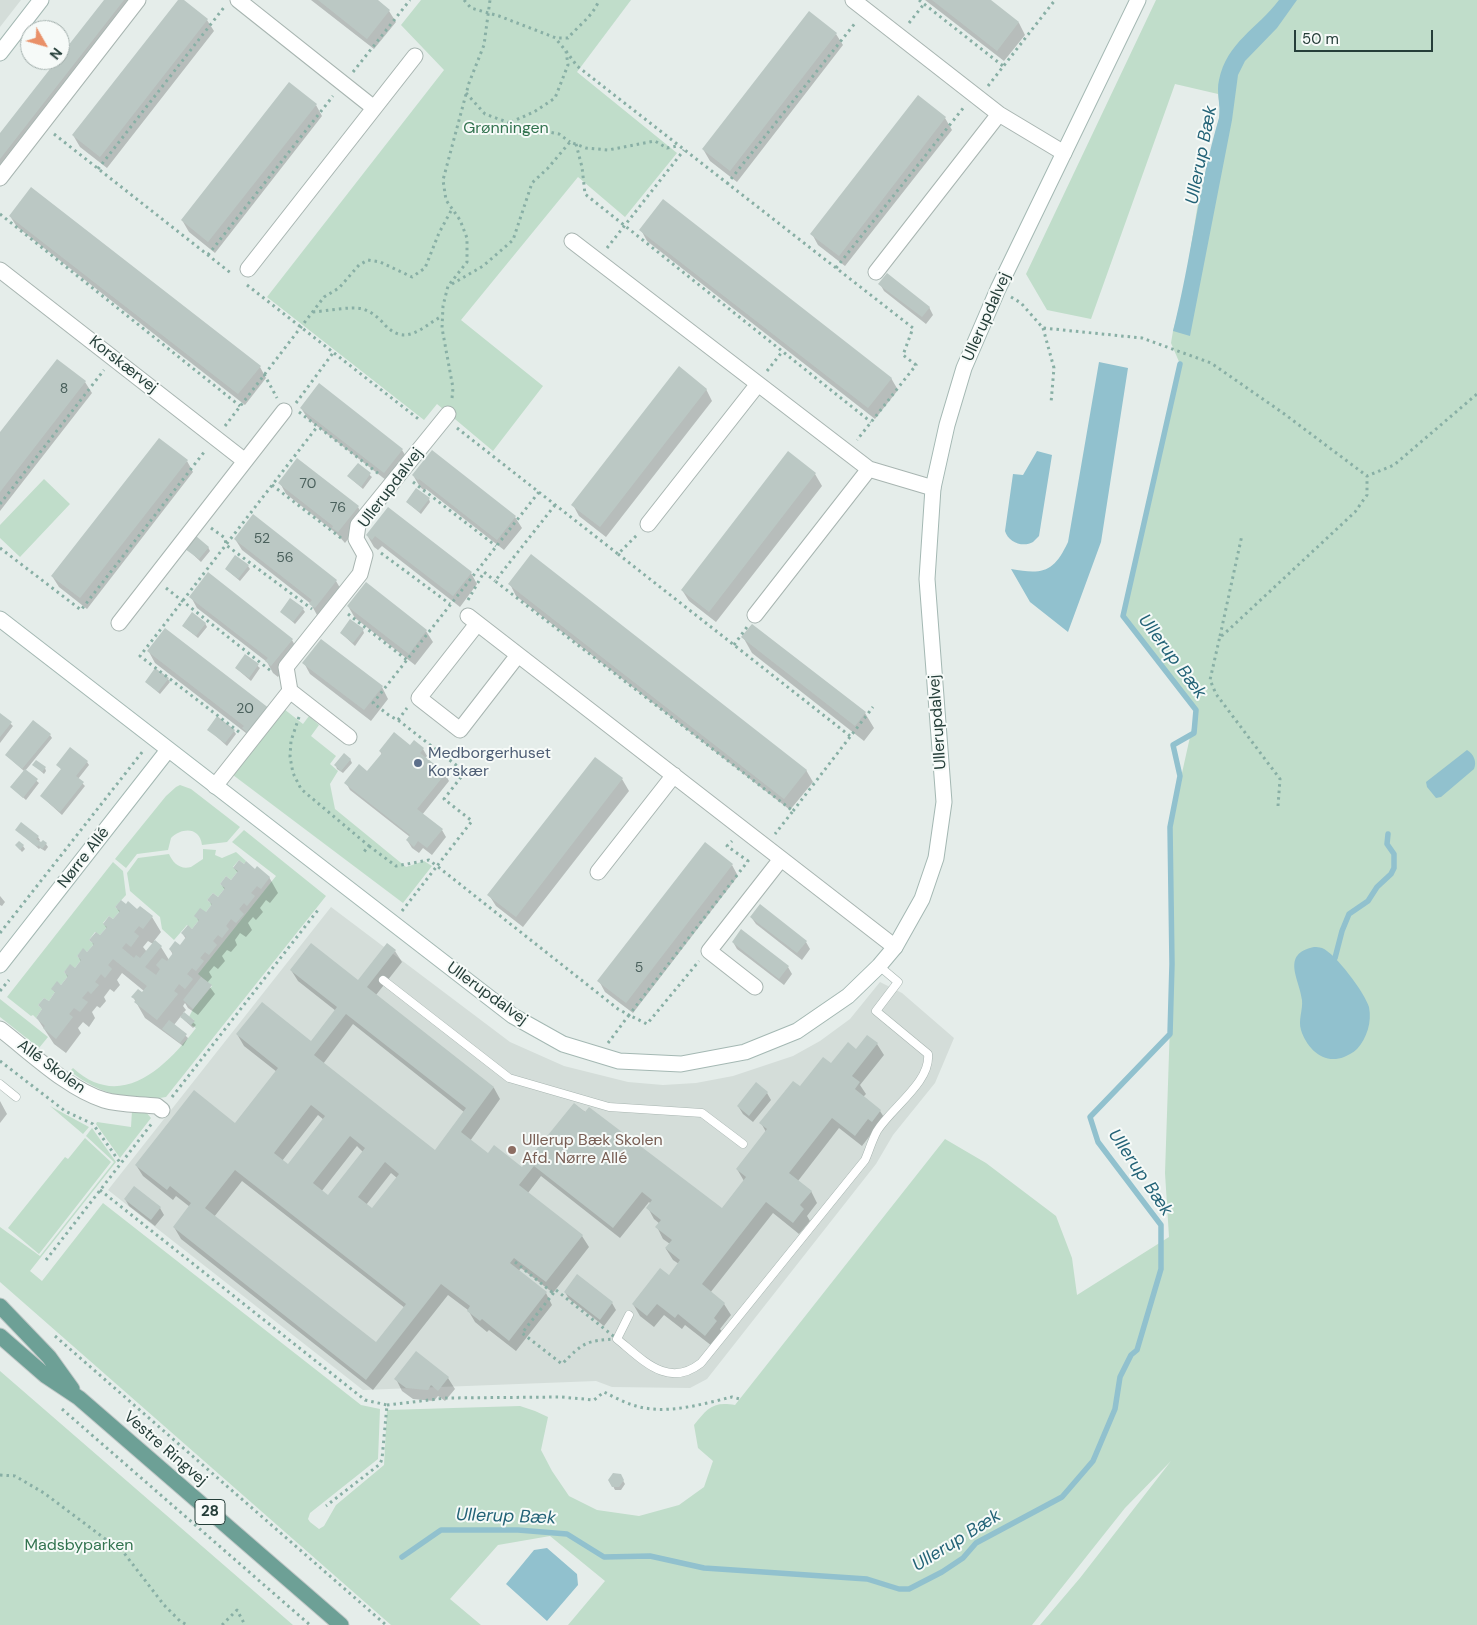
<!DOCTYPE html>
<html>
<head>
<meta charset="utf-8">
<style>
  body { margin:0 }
  #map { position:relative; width:1477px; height:1625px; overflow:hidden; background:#e5edea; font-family:"DM Sans",sans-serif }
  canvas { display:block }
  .north { position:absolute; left:20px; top:20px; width:50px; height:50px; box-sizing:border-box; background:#f6faf8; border:1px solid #a2afac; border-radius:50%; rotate:128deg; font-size:14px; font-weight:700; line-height:20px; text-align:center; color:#253e39 }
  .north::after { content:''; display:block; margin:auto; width:18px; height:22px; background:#e99068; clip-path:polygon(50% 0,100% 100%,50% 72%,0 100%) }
  .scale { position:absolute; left:1294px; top:30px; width:139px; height:22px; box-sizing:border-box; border:2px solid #253e39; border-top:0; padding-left:6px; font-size:15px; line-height:18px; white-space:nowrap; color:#253e39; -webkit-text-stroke:4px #f6faf8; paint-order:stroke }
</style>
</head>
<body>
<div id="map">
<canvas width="1477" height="1625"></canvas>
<div class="north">N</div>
<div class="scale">50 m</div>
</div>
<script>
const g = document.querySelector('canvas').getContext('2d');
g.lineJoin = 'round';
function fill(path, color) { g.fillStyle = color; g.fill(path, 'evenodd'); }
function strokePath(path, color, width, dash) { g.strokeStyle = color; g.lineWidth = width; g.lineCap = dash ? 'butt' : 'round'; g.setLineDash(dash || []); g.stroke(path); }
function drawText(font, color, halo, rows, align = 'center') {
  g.font = font + ' "DM Sans",sans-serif'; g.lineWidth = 4; g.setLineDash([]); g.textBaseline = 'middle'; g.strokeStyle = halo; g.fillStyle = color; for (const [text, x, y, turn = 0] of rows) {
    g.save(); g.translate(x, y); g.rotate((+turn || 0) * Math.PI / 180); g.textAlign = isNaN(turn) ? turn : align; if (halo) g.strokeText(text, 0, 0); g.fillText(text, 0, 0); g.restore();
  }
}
fill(new Path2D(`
  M0,0H21L0,27Z
  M331,907L510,1042L564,1066L628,1082L663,1085L696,1083L733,1076L793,1056L820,1041L850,1019L880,982L902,993L954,1038L935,1083L893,1135L876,1164L707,1379L690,1388L612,1387L596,1381L363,1390L108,1190Z`), '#d4ddd9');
fill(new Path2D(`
  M421,0H631L577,72L677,153L625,217L578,177L461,320L543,386L493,451L437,404L424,420L267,297L444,70L401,25Z
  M1156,0H1477V1625H1040L1080,1578L1171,1461L1125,1508L1032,1625H568L605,1581L550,1536L498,1545L450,1599L481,1625H391L0,1282V1227L40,1256L114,1162L86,1136L92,1128L116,1162L30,1271L42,1281L103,1203L361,1405L380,1409L378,1459L310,1513L308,1519L310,1522L319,1529L324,1526L336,1505L384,1465L387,1410L520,1406L535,1411L548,1417L541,1450L552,1471L569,1496L597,1510L639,1516L679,1505L704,1487L713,1461L698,1448L694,1425C707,1409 712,1401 735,1405L945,1139L986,1163L1056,1216L1072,1258L1077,1295L1169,1237L1165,1173L1172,964L1170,827L1196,710L1123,616L1180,364L1171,343L1173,331L1184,290L1198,203L1219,118L1220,108L1218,94L1175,84L1091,319L1047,310L1026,274Z
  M44,479L70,504L20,557L0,538V525Z
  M284,709L303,724L309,716L319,725L311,736L336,756L330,764L338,771L330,784L335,809L406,867L424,861L432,866L403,903L233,775Z
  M180,785L191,789L240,827L227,842L202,845C200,827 182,827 171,838L168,850L137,854L126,868L115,859L166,796L176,787Z
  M244,830L326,896L166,1097C132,1103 97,1093 70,1071L73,1068C121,1112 166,1067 196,1028L191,1025L194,1020L189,1017L193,1009L212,986L198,974L276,876L232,842Z
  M203,849L216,850L215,855L222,858L236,852L246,861L244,864L239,860L233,867L238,871L231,880L226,876L220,884L225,888L218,897L213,893L207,900L212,904L206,912L195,916L199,920L192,929L187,925L174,940L162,929L160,917L130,891L127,873L138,858L169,854C173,863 180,870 191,867L203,859Z
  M113,862L123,871L126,895L115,907L120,911L113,919L109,916L103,923L107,927L100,935L95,932L89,940L94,944L87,952L83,949L77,956L81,960L75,968L70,965L64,972L68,976L61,985L57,982L55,992L49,1001L44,998L38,1005L42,1009L36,1018L33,1015L31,1016L7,997Z
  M0,999L48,1037L39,1048L0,1017Z
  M50,1106L89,1127L83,1134Z
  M132,1111L143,1113L145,1111L151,1118L120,1158L96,1124L97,1122L131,1127Z
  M85,1138L111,1162L39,1254L8,1228L65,1157L68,1159Z
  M0,1371L293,1625H0Z`), '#c0ddca');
fill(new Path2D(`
  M1279,0H1297L1277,28L1245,61L1238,75L1232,120L1190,336L1173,331C1191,261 1198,188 1219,118C1221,105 1216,92 1219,80C1227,42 1257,29 1279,0Z
  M1099,362L1128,368L1101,542L1068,632L1030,602L1011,569C1043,575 1054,572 1068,542Z
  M1037,451L1052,455L1039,536C1037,538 1035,540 1033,542C1023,548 1008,542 1005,531L1013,474L1023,475Z
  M1467,750C1474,754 1477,762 1474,769L1441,797L1436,798L1427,787L1426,782Z
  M1314,947C1317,947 1319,947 1322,948C1335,953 1365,993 1369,1007C1372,1022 1367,1038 1357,1049C1353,1053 1348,1055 1344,1057C1324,1065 1307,1049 1301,1030C1298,1020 1303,1010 1302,1000C1300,980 1280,954 1314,947Z
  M547,1548L577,1574L578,1585L547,1621L506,1584L534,1550Z`), '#91c1ce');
fill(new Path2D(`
  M105,0H139L0,178V135Z
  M180,0H182L207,20L214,31L107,168L80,147L73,135Z
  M311,0H376L389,11L396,22L374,49Z
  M925,0H989L1019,23L1025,35L1004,61Z
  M836,34L843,45L737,182L710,161L703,149Z
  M918,97L945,118L952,130L845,266L818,245L812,234Z
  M316,105L322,116L215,253L189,232L182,220Z
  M10,216L260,367L266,378L245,405L17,227Z
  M641,230L891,378L898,390L875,419L647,241Z
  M880,284L929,307L933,315L926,324L884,291Z
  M85,382L92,393L0,511V435Z
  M706,389L712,401L606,537L579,516L573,505Z
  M301,408L402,450L409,461L391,484L308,419Z
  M788,453L815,474L822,486L716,622L689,601L682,590Z
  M187,461L193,472L87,609L59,587L52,576Z
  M358,465L372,477L363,489L349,477Z
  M413,475L515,517L522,528L504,550L426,489L425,491L420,487Z
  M280,483L358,507L364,518L345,543L337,534L286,494Z
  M429,499L430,502L421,514L407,502Z
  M388,508L471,573L477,584L460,607L382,546L378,550L374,547L367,535Z
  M253,516L336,581L343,593L322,619L317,615L311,604L242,550L235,539Z
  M208,547L210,551L201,562L187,549Z
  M248,566L250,569L240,581L226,569Z
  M510,584L806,770L813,782L790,810L516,596Z
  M191,597L292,640L298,651L278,677L273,673L267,662L197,608Z
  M348,606L426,631L433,642L415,665L355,618Z
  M303,609L305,612L295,624L282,612Z
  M205,623L207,627L198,638L183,626Z
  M752,625L865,713L874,728L864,741L752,653L743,637Z
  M363,630L364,633L355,646L341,633Z
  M149,652L275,721L257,745L250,740L246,733L155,663Z
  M246,656L260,668L251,681L237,669Z
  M304,663L382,687L388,699L371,721L310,674Z
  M168,679L170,682L160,694L146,682Z
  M0,714L13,726L0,743Z
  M209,730L234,731L236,734L227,746Z
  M50,735L52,738L25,771L39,783L26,800L11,787L24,771L6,755Z
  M411,747L423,749L427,756L425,758L445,774L449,781L422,815L442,830L446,837L432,855L423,848L419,853L412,848L407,840L410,837L350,790L346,783L368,773L382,755L380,751Z
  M595,758L622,779L629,791L523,927L496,906L489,895Z
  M350,759L352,763L343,773L337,769L336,766Z
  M87,762L89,765L78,779L85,786L62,815L41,796L62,770L58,765Z
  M34,765L45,768L46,771L44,774Z
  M17,830L38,837L40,840L38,842L46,844L48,847L45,851L40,848L39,849Z
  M17,846H23L25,849L22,852Z
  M732,865L738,876L633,1013L605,992L599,981Z
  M234,868L256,870L269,877L278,893L270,903L266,900L260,908L263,912L256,920L253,917L248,923L252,930L246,937L240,933L235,940L237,945L231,952L227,950L222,956L225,961L218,969L214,966L209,972L212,977L207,983L215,994L198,1015L188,1008L185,1003L183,1006L186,1010L183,1013L196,1025L193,1028L184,1020L181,1016L174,1025L188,1038L183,1046L145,1018L133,997L142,994L144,991L122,973L117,980L120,985L114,992L110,989L104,997L106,1001L100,1008L97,1006L92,1012L95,1018L89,1027L83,1022L78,1028L81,1033L66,1053L54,1044L37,1018L43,1011L40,1005L49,1003L56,994L53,989L62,986L68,978L65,972L75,970L81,962L78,956L88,954L94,946L91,940L100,937L107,929L104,924L114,921L120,913L116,907L138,911L140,908L152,917L161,932L154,941L161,947L169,960L173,955L170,949L180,947L186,939L182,933L193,930L199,922L196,916L206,914L212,906L209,900L218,898L225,890L221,884L231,881L238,873ZM148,941L153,944L147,952L143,947Z
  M0,896L5,902L2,906L0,905Z
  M751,917L806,942L810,949L802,960L756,924Z
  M733,942L788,967L792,974L784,985L737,949Z
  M395,951L402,962L376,995L494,1088L500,1099L470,1141L488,1155L522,1169L574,1104L722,1209L744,1181L737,1169L766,1132L761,1123L800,1088L832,1065L857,1051L868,1037L877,1044L884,1055L860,1085L866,1094L863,1097L880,1111L887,1122L875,1129L862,1146L839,1128L798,1181L811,1191L817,1203L807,1216L810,1221L799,1234L773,1213L710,1293L724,1304L731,1315L720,1329L723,1333L712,1346L685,1325L682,1329L664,1315L654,1327L640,1316L633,1304L669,1277L679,1264L673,1260L666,1249L670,1244L663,1239L657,1227L660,1224L654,1219L648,1208L651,1204L649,1202L620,1238L541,1176L528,1193L582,1236L589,1247L553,1293L521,1268L518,1272L546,1293L552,1305L516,1351L489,1330L487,1332L475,1322L468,1310L448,1295L373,1390L181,1239L174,1227L190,1207L176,1196L173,1200L143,1176L136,1165L235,1124L277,1072L244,1046L237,1034L311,1042L336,1011L298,981L291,970L358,982ZM353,1024L464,1112L435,1152L323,1064ZM318,1115L324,1120L288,1166L282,1161ZM357,1146L363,1152L328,1197L321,1192ZM391,1173L397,1178L372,1210L366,1205ZM242,1181L405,1308L377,1344L214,1217Z
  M767,1093L771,1100L753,1122L743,1114L738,1106Z
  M0,1101L7,1114L0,1123Z
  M125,1199L160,1208L164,1215L155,1226L129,1206Z
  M578,1276L612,1303L616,1310L604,1326L569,1299L565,1292Z
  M448,1378L455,1389L445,1401L438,1396L434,1401L413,1399L402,1391L396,1379Z
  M620,1475L625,1484L621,1490H615L610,1480Z`), '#0003');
strokePath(new Path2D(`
  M1335,958L1342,931L1349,914L1368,901L1377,887L1391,874L1394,868V854L1387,844L1388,834
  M402,1557L441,1530H518L567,1534L604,1557L650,1556L704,1568L867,1579L899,1589H909L942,1572L963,1558L976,1543L1062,1497L1093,1461L1115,1409L1120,1377L1131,1355L1137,1350L1161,1269V1225L1098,1142L1090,1117L1170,1034L1172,964L1170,827L1180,776L1173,745L1194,733L1196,710L1123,616L1180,364`), '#91c1ce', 5.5);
fill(new Path2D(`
  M104,0H124L0,159V133L57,60H60V56Z
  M178,0H184L208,19L100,157L72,135Z
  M318,0H378L390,10L367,39Z
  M932,0H991L1019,22L997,51Z
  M809,11L837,33L730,171L702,149Z
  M289,82L317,104L208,242L181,220Z
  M918,95L946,117L839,256L810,234Z
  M31,187L261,366L238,394L9,216Z
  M663,199L892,378L868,408L639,230Z
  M887,273L930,307L922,317L878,284Z
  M57,359L86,381L0,492V432Z
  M679,366L707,389L600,527L571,505Z
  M319,383L403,449L384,473L300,408Z
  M159,438L188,460L80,598L51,576Z
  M432,450L516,516L497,540L419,479L418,480L412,475Z
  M788,451L816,473L709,612L681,590Z
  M297,458L359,506L338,532L332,528L333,526L278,483Z
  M358,463L371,473L361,487L347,476Z
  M416,488L430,498L419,512L406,502Z
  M388,507L472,572L453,596L375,536L372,540L366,535Z
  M253,514L337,580L315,608L309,604L312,600L234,539Z
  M196,536L209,547L199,559L185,549Z
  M531,554L807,770L784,799L508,584Z
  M235,555L249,565L238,579L225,569Z
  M208,572L293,639L271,666L265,661L268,658L189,597Z
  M366,582L427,630L409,654L347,606Z
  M290,598L304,608L293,622L280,612Z
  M192,612L206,623L196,636L182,626Z
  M350,619L364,629L353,643L340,633Z
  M752,624L866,712L855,726L741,637Z
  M165,628L270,709L250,735L242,728L244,726L147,651Z
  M321,639L383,686L364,710L302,663Z
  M245,654L259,664L249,678L235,668Z
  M155,668L169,678L158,692L145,682Z
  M0,713L12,722L0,737Z
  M217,716L235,730L225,743L207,730Z
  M33,720L51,734L22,769L5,755Z
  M394,732L410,745L414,740L424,748L420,753L446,773L417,809L443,829L427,848L418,841L414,847L406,840L410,835L344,783L359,764L367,771L382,753L379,751Z
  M70,747L88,761L76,776L84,782L60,812L40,796L61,769L56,765Z
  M344,753L351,759L341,771L334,765Z
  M595,757L623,778L516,917L487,895Z
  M36,760L46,767L42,772L32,765Z
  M25,769L38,779L23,798L10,787Z
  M21,822L39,836L36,839L41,842L43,840L47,843L42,849L38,845L37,847L33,844L15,830Z
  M19,841L24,845L20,850L15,845Z
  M705,842L733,864L626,1003L597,981Z
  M239,860L244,864L246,861L255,869L257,866L270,877L261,889L257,886L251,893L255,896L247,906L244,903L239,909L244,914L236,923L231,919L226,926L229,929L222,938L218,935L213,941L217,945L209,955L205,952L200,958L204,961L196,971L192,968L187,974L193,979L185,989L179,984L174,991L178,994L157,1020L134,1002L136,1000L131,997L138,989L142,992L147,986L113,959L108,965L112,969L105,978L101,974L95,982L99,985L91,994L88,991L82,998L88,1002L80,1012L74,1008L69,1014L73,1017L56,1039L43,1028L45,1026L36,1018L42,1009L38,1005L44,998L49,1001L55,992L51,989L57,981L61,985L68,976L64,972L70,964L75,968L81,960L77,956L83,948L87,952L94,944L89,940L96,932L100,935L107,927L103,924L109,916L113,919L120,911L115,907L121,900L126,904L128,901L137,909L140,906L153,916L143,929L139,926L134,932L139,936L131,947L126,943L122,948L134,958L136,955L140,958L155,940L162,946L145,967L156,975L160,969L156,965L162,958L167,961L173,953L169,949L175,941L180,945L186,937L181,933L188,925L192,929L199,920L194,916L200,908L206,912L212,904L207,900L213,893L218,897L225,888L220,884L226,876L231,880L238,871L233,868Z
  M760,904L807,941L797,953L750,917Z
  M741,929L789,966L779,979L732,942Z
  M311,943L358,980L387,943L396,950L367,987L494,1087L461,1132L488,1153L494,1145L522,1167L574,1103L585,1112L589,1107L722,1208L746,1177L736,1169L767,1129L759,1123L793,1081L800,1086L823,1057L831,1063L848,1042L856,1049L867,1035L878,1043L852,1076L860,1082L855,1089L881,1110L872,1122L868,1119L855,1136L832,1118L789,1173L812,1191L800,1205L804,1209L793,1223L766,1202L702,1284L725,1303L714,1318L717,1321L705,1336L678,1314L675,1318L657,1304L647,1316L632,1304L660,1268L669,1275L680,1260L665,1248L672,1240L655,1227L661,1220L646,1208L652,1200L642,1192L613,1228L534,1166L519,1185L583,1235L546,1282L514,1258L510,1263L547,1292L509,1341L482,1319L480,1321L467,1311L470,1306L441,1284L366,1380L173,1227L191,1203L170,1186L167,1190L135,1165L194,1090L235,1123L278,1068L236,1034L262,1002L311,1041L337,1007L290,970ZM346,1014L466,1108L435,1150L314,1055ZM311,1105L325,1116L288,1164L274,1153ZM350,1136L365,1148L328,1195L313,1183ZM385,1162L399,1174L372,1208L358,1197ZM235,1170L406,1304L376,1342L205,1208Z
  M201,977L212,985L193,1009L183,1000Z
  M184,1012L195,1021L191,1025L180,1017Z
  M169,1020L187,1034L180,1043L162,1029Z
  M756,1082L768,1092L749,1116L737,1106Z
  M134,1186L161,1207L151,1220L124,1199Z
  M577,1274L613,1302L600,1320L564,1292Z
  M416,1351L449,1377L438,1391L431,1385L428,1390L406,1388L394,1379Z
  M613,1473L621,1474L624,1480L619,1487H612L608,1480Z`), '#bbc8c4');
const lane = new Path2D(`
  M383,980L509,1078L609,1107L702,1113L743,1144
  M0,1084L16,1097
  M629,1315L617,1339C643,1360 668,1389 701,1363L865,1160C869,1151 872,1140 877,1131C891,1108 931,1082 928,1054L876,1011L898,982L879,966`);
const street = new Path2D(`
  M238,0L374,108
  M853,0L999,114L1064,153
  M0,178L138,0
  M572,241L869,469L933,488
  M248,269L415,56
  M0,270L245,461
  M876,272L999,114
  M648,524L758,384
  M755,615L869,469
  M468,616L895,947
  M119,623L284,411
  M477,624L419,698L460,730L518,655
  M290,691L286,667L360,574L365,555L356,539L358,525L448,414
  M215,786L290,691L349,737
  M598,872L674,775
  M755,987L709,951L781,859
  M0,1029C30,1052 68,1089 104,1100C121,1105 140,1104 157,1106L162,1110`);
const secondary = new Path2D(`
  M0,53L41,0
  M0,619L513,1016L563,1044L619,1061L681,1064L745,1052L797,1031L848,996L879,966L895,947L922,899L936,858L944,802L927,579L933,488L947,425L964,368L998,289L1138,0
  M0,965L168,750`);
const primary = new Path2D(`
  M0,1306L49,1357L72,1389
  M0,1336L46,1376L79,1398L341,1625`);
strokePath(lane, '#a8b5b1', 9);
strokePath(street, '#a8b5b1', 17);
strokePath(secondary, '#a4b8b3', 17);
strokePath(primary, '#c2c9c8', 17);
strokePath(new Path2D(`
  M464,0L471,8L499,16L556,38H568C578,26 594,15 599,0
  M919,0L1003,66
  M909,23L924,4
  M566,51L577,66L913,328L903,355L916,365L857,440
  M353,72L410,0
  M988,86L1055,0
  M466,93L485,114L515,125L559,134L570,142
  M511,122L534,112L555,98L568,65L566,51L556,39
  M54,134L232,274
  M576,144L582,167L585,194L871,422
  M98,169L225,6
  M727,184L856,22
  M0,214L240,406
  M607,248L684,150
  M208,255L333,96
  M836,268L964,107
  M452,284L483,266L513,240L532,183L548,168L570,142L586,148L608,150L655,141L667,148L677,146
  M247,285L421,421
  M1011,297L1021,303L1043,328L1142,338L1211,363L1283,413L1367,476L1394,465L1477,394
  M313,312C327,311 350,306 363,309C372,312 379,318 385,325C406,347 422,327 442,316
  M1043,328L1054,368L1051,403
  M767,371L782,352
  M264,374L277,398
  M452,398L453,388L442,328L443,306L448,286L467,262V238L460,220L446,200L443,180L469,83L484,45L490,0
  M296,403L333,353
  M299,412L379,474
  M225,426L324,297L339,288L359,265L368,260L380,262L412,277L425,268L439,233L452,209
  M457,428L618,554L638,534
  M413,482L496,546
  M272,485L341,538
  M0,504L104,370
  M555,505L495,581L793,811L775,834
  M211,528L225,538L226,545L312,609
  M0,548L81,610L205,451
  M381,553L450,604
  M618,554L850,736
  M166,588L271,671
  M468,600L484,572L495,581
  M348,614L407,660
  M1220,636L1242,535
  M734,645L747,627
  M299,717L291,741L290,757L293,773L301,789L369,846L362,854
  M398,720L407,708
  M239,732L140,656L317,427
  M1278,806L1280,779L1216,694L1210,680L1220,636L1223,635L1355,512L1367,495V476
  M793,811L873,707
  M369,846L396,866L429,860L437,866L472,821L444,799L465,772L398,720L390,716L373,703L539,492
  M402,911L437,866L618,1009L629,1015L748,861L727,846L732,841
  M0,933L143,751
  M0,991L9,980
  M608,1043L629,1015L647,1024L699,961
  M0,1061L65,1111L93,1124L121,1164
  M172,1097L318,910
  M100,1190L365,1400L387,1405L382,1459L380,1464L326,1506
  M46,1260L153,1122
  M515,1262L553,1293
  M556,1290L617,1339C586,1340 583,1343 562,1364L522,1333Z
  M55,1336L386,1625
  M387,1405L446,1398L561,1397L594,1400L604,1392C614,1397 625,1403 636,1406C667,1415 702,1404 732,1397L740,1399
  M62,1409L310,1625
  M0,1475L15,1476L44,1493L124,1553L164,1605L180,1621L187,1625
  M222,1625L237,1610L245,1625`), '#88afa5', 3, [2.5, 4]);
strokePath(lane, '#fff', 8);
strokePath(street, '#fff', 15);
strokePath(secondary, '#fff', 15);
strokePath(primary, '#6da096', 15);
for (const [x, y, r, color] of [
  [418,763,5,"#5c6f8a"],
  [512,1150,5,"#8d6e63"]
]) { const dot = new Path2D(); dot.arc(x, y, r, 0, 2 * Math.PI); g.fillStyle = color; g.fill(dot); strokePath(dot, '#f6faf8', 2); }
drawText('14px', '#4a605c', null, [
  ["8",64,389],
  ["70",308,484],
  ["76",338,508],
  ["52",262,539],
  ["56",285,558],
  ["20",245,709],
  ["5",639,968]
]);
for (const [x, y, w] of [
  [210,1512,30]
]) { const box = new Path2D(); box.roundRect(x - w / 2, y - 12.5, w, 25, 4); g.fillStyle = '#f6faf8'; g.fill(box); strokePath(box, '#253e39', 1); }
drawText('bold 15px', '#253e39', null, [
  ["28",210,1512]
]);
drawText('16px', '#32734f', '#f6faf8', [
  ["Grønningen",506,129],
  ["Madsbyparken",79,1546]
]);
drawText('16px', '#253e39', '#f6faf8', [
  ["Ullerupdalvej",987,317,-66],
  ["Korskærvej",123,365,38],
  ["Ullerupdalvej",391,488,-53],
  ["Ullerupdalvej",938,722,-94],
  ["Nørre Allé",84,858,-52],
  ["Ullerupdalvej",487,994,36],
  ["Allé Skolen",51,1067,36],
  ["Vestre Ringvej",165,1449,41]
]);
drawText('16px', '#4e5e75', '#f6faf8', [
  ["Medborgerhuset",428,754],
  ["Korskær",428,772]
], 'left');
drawText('16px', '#785e54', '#f6faf8', [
  ["Ullerup Bæk Skolen",522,1141],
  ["Afd. Nørre Allé",522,1159]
], 'left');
drawText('italic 18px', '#236377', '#f6faf8', [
  ["Ullerup Bæk",1202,155,-79],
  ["Ullerup Bæk",1172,657,53],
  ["Ullerup Bæk",1140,1173,56],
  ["Ullerup Bæk",506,1517,2],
  ["Ullerup Bæk",957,1541,-32]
]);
</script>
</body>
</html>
